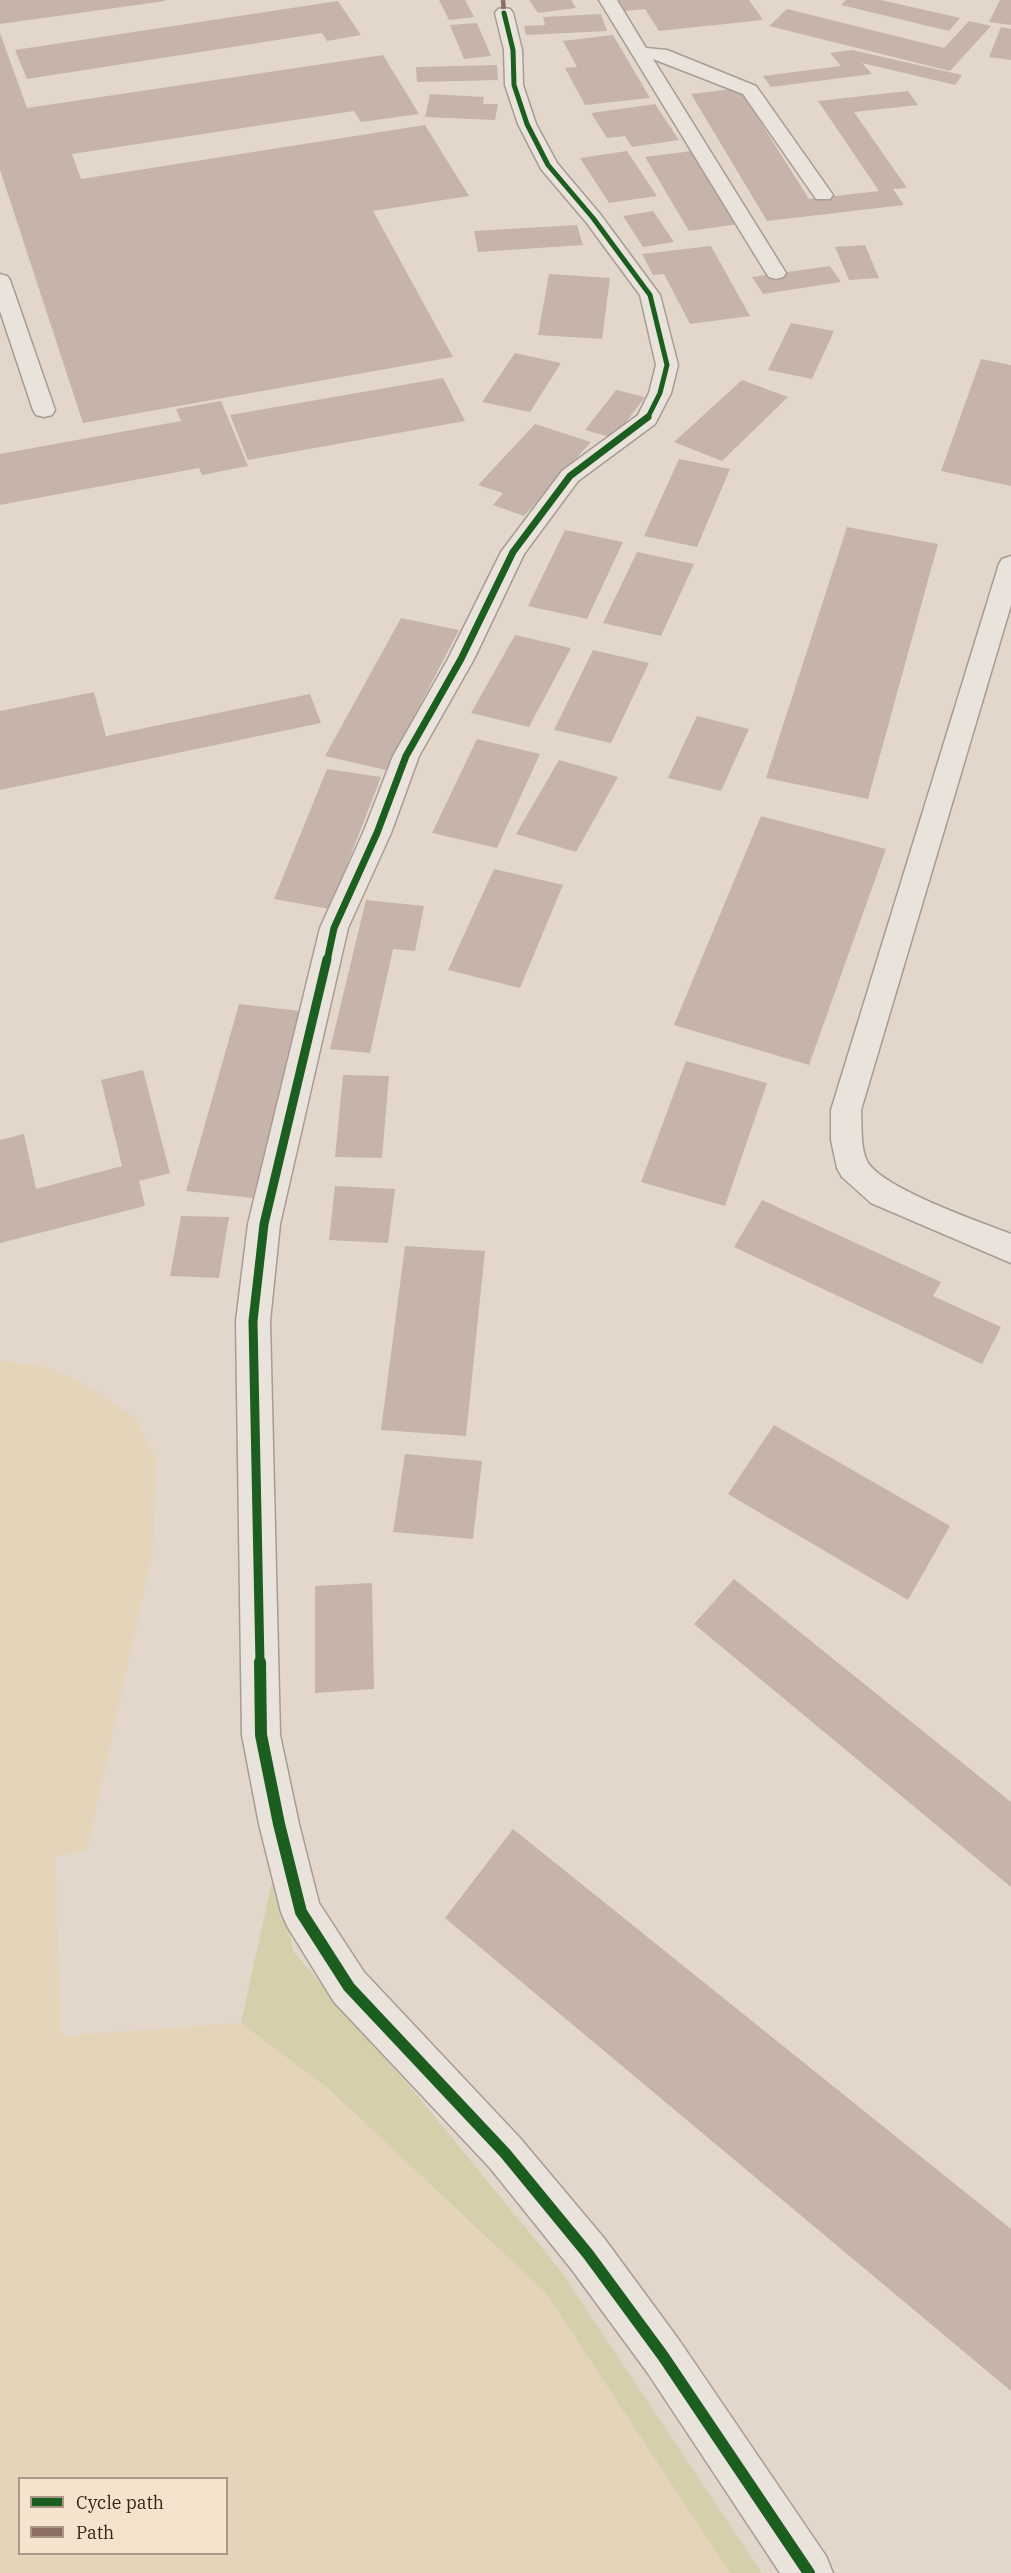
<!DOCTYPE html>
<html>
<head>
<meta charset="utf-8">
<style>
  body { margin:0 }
  #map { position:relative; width:1011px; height:2573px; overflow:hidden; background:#e2d7ca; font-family:"IBM Plex Serif",serif }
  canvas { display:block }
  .legend { position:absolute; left:18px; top:2477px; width:210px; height:78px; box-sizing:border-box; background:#f5e3ce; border:2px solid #a89787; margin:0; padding:8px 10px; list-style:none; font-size:18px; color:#35241c }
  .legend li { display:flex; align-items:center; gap:12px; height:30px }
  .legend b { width:30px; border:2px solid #a89787 }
</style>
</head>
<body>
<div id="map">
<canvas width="1011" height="2573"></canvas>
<ul class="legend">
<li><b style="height:8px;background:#1b5e20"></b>Cycle path</li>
<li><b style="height:8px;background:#8d6e63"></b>Path</li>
</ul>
</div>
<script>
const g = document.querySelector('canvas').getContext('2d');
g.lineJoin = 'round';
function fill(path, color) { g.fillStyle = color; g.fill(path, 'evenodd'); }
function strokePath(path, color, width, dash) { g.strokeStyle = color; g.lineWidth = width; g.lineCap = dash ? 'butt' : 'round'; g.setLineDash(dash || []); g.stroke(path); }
fill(new Path2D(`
  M0,1361L45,1367L83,1382L136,1419L156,1457L153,1549L87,1850L55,1856L61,2036L241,2023L329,2089L546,2293L730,2573H0ZM20,2478H226V2554H20Z`), '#e3d4ba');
fill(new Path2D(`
  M275,1868L293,1951L416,2094L560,2270L762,2573H730L546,2293L329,2089L241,2023Z`), '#d5cfac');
fill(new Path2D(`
  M0,0H165V1L0,24Z
  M439,0H465L474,17L449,20Z
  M529,0H571L576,8L538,13Z
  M618,0H749L763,20L659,31L645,9L625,11Z
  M846,0H881L960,18L949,31L841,5Z
  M1000,0H1011V25L989,22Z
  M338,1L361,35L327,41L322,33L27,79L15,50Z
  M787,9L944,48L969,21L991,26L950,71L769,26Z
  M601,14L607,31L526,35L524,26L545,25L543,17Z
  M477,23L491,56L464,59L450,25Z
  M1001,27L1011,29V60L989,57Z
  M0,33L27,108L383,55L419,114L361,122L354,111L72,154L81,179L425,125L469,196L373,211L453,357L83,423L0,170Z
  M613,35L650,98L585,105L565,68L577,67L563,41Z
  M852,50L962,75L955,85L862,63L872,74L771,87L763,76L841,66L830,53Z
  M497,65L498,80L417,82L416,67Z
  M739,88L809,199L879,191L818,101L908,91L918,105L854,112L907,188L893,189L904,205L767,221L691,94Z
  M430,94L484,97L483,104H498L495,120L425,117Z
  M655,104L679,140L632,147L625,136L607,138L591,113Z
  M627,151L657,196L609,203L580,158Z
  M692,151L739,224L689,231L645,157Z
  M653,211L674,242L643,247L623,216Z
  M577,225L583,245L478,252L474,231Z
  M865,245L879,278L849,280L835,247Z
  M711,246L750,316L690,324L664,274L653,275L642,254Z
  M830,266L841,282L763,294L752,277Z
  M549,274L610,278L602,339L538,335Z
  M791,323L834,331L812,379L768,370Z
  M515,353L561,363L530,412L482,402Z
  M981,359L1011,365V486L941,471Z
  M443,378L465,421L248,460L230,415Z
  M742,380L788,397L722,461L674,442Z
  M616,390L645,397L614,438L585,430Z
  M221,401L248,466L202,475L199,468L0,505V454L181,421L176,409Z
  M535,424L591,442L524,516L493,505L503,493L478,485Z
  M679,459L730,469L697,547L644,536Z
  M847,527L938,544L868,799L766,778Z
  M565,530L623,542L587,619L528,606Z
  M637,552L694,564L661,636L603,623Z
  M401,618L459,630L386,770L325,756Z
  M515,635L571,648L529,727L471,713Z
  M593,650L649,663L611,743L554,730Z
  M94,692L106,736L310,694L321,723L0,790V711Z
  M697,716L749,729L721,791L668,778Z
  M477,739L540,754L497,848L432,833Z
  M559,760L618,777L576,852L516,834Z
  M327,769L381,777L330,909L274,899Z
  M761,816L886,849L809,1065L674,1025Z
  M494,869L563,885L520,988L448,970Z
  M366,900L424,906L415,951L393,949L370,1053L330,1049Z
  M239,1004L300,1011L253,1198L186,1191Z
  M686,1061L767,1083L725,1206L641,1182Z
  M143,1070L170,1173L139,1181L145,1206L0,1243V1140L24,1134L36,1189L122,1166L101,1080Z
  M343,1075L389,1076L382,1158L335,1157Z
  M335,1186L395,1189L388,1243L329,1240Z
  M762,1200L941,1282L933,1296L1001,1327L982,1364L734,1247Z
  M181,1216L229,1217L219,1278L170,1276Z
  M405,1246L485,1251L466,1436L381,1430Z
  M774,1425L950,1526L908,1600L728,1494Z
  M405,1454L482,1461L473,1539L393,1532Z
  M734,1579L1011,1802V1887L694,1624Z
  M372,1583L374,1689L315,1693V1586Z
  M513,1829L1011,2229V2391L445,1918Z`), '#c6b4ab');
const lane = new Path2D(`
  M599,0H617L646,48L667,50L756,86L833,195L830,199H816L743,94L653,59L786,273L783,277L776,279L769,277L766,273Z
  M0,274L7,276L10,280L55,410L52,415L44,417L36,415L33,410L0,311Z
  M1011,556V605L861,1110C862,1125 860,1147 867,1161C881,1188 980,1222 1011,1234V1263L871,1203L842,1177L837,1168L831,1140V1110L999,564L1002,559Z`);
const street = new Path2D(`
  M504,8L510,9L513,13L522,50L523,85L536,124L557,163L600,214L660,295L678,365L671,393L655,424L578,481L524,554L474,659L419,756L391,833L348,928L280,1224L270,1321L280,1735L299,1824L319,1903L364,1972L520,2138L604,2238L679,2340L826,2556L833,2573H780L647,2372L572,2270L490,2168L334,2002L287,1926L281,1912L259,1824L242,1735L236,1321L248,1224L320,928L363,833L393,756L448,659L501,552L562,471L638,415L649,393L656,365L640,295L586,222L541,169L518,124L505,85L504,50L495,13L498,9Z`);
strokePath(lane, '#a79c94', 3);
strokePath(street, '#a79c94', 3);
fill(lane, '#eae3db');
fill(street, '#eae3db');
strokePath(new Path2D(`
  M503,0L504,13`), '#8d6e63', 4.5, [9, 4.5]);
strokePath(new Path2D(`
  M504,13L513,50L514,85L527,124L548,165L593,218L650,295L667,365L660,393L647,419`), '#1b5e20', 5);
strokePath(new Path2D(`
  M327,961L334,928L377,833L406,756L461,659L513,552L570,476L648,417`), '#1b5e20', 7);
strokePath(new Path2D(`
  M260,1663L253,1321L264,1224L327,959`), '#1b5e20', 9);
strokePath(new Path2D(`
  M260,1662L261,1735L279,1824L301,1912L349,1987L505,2153L588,2254L663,2356L809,2573`), '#1b5e20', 12);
</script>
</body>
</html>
